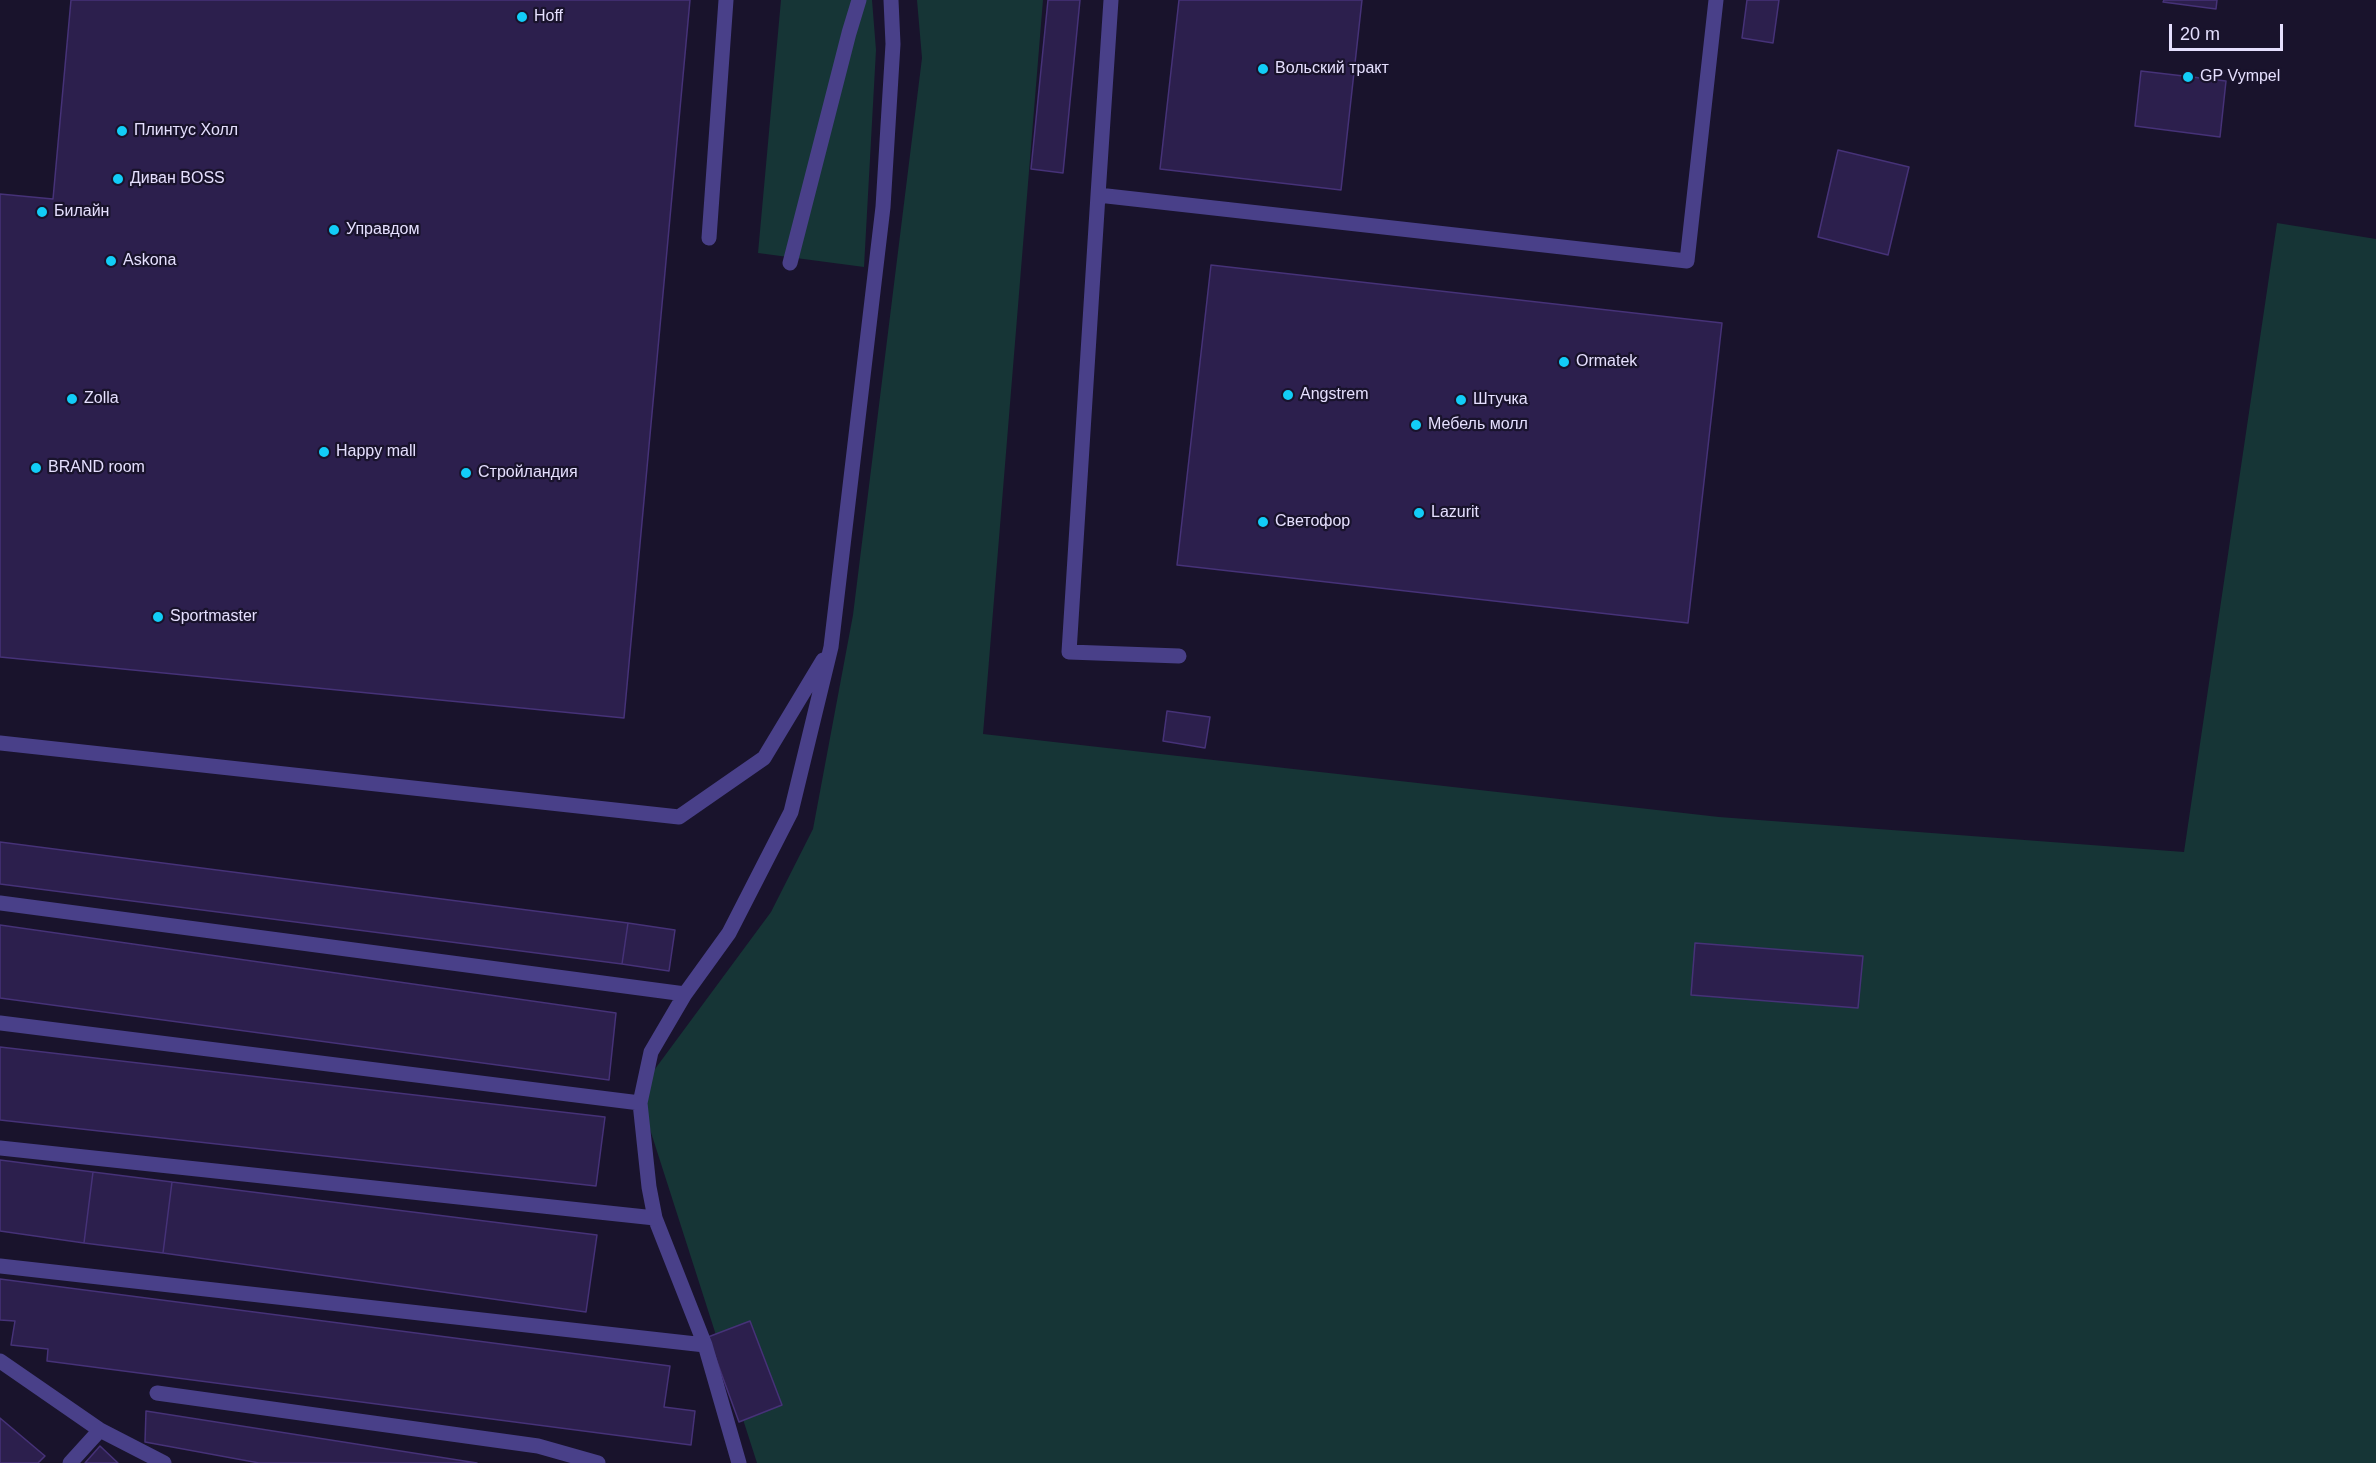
<!DOCTYPE html>
<html>
<head>
<meta charset="utf-8">
<style>
  body { margin:0 }
  #map { position:relative; width:2376px; height:1463px; overflow:hidden; background:#19132c; font-family:Arial,sans-serif }
  canvas { display:block }
  .scale { position:absolute; left:2169px; top:24px; width:114px; height:27px; box-sizing:border-box; border:3px solid #e5dffe; border-top:0; padding-left:8px; font-size:18px; line-height:21px; white-space:nowrap; color:#e5dffe; -webkit-text-stroke:4px #19132c; paint-order:stroke }
</style>
</head>
<body>
<div id="map">
<canvas width="2376" height="1463"></canvas>
<div class="scale">20 m</div>
</div>
<script>
const g = document.querySelector('canvas').getContext('2d');
g.lineJoin = 'round';
function fill(path, color) { g.fillStyle = color; g.fill(path, 'evenodd'); }
function strokePath(path, color, width, dash) { g.strokeStyle = color; g.lineWidth = width; g.lineCap = dash ? 'butt' : 'round'; g.setLineDash(dash || []); g.stroke(path); }
function drawText(font, color, halo, rows, align = 'center') {
  g.font = font + ' Arial,sans-serif'; g.lineWidth = 4.5; g.setLineDash([]); g.textBaseline = 'middle'; g.strokeStyle = halo; g.fillStyle = color; for (const [text, x, y, turn = 0] of rows) {
    g.save(); g.translate(x, y); g.rotate((+turn || 0) * Math.PI / 180); g.textAlign = isNaN(turn) ? turn : align; if (halo) g.strokeText(text, 0, 0); g.fillText(text, 0, 0); g.restore();
  }
}
fill(new Path2D(`
  M781,0H872L876,50L864,267L758,253Z
  M917,0H1043L983,734L1719,817L2184,852L2277,223L2376,239V1463H757L638,1092L771,912L813,829L853,615L922,58Z`), '#163536');
const building = new Path2D(`
  M71,0H690L624,718L0,657V194L53,199Z
  M1048,0H1080L1063,173L1031,169Z
  M1179,0H1362L1341,190L1160,169Z
  M1747,0H1779L1773,43L1742,38Z
  M2164,0H2217L2216,9L2163,2Z
  M2141,71L2226,81L2220,137L2135,126Z
  M1838,150L1909,167L1888,255L1818,237Z
  M1211,265L1722,323L1688,623L1177,565Z
  M1167,711L1210,717L1205,748L1163,741Z
  M0,842L628,923L622,964L0,884Z
  M628,923L675,930L669,971L622,964Z
  M0,925L616,1013L609,1080L0,998Z
  M1695,943L1863,956L1858,1008L1691,995Z
  M0,1047L605,1117L596,1186L0,1120Z
  M0,1160L93,1172L84,1243L0,1231Z
  M93,1172L172,1182L163,1253L84,1243Z
  M172,1182L597,1235L586,1312L163,1253Z
  M0,1279L670,1366L664,1407L695,1411L691,1445L47,1361L48,1349L11,1345L15,1321L0,1320Z
  M750,1321L782,1405L739,1422L708,1337Z
  M146,1411L477,1463H259L145,1442Z
  M0,1418L45,1456L38,1463H0Z
  M100,1446L118,1463H85Z`);
fill(building, '#2c1f4d');
strokePath(building, '#463278', 1.5);
strokePath(new Path2D(`
  M1111,0L1098,195L1687,261L1716,0
  M1098,195L1069,652L1179,656
  M709,238L726,0
  M790,263L849,33L859,0
  M0,743L679,817L764,758L823,660
  M0,903L685,994
  M0,1023L640,1103
  M0,1148L655,1218
  M0,1266L705,1345
  M0,1361L100,1430L164,1463
  M157,1393L538,1446L598,1463
  M70,1463L100,1430
  M739,1463L705,1345L655,1218L649,1187L640,1103L651,1052L685,994L729,933L791,812L831,647L883,207L893,44L891,0`), '#494089', 15);
for (const [x, y, r, color] of [
  [522,17,6,"#12cdf7"],
  [1263,69,6,"#12cdf7"],
  [2188,77,6,"#12cdf7"],
  [122,131,6,"#12cdf7"],
  [118,179,6,"#12cdf7"],
  [42,212,6,"#12cdf7"],
  [334,230,6,"#12cdf7"],
  [111,261,6,"#12cdf7"],
  [1564,362,6,"#12cdf7"],
  [1288,395,6,"#12cdf7"],
  [72,399,6,"#12cdf7"],
  [1461,400,6,"#12cdf7"],
  [1416,425,6,"#12cdf7"],
  [324,452,6,"#12cdf7"],
  [36,468,6,"#12cdf7"],
  [466,473,6,"#12cdf7"],
  [1419,513,6,"#12cdf7"],
  [1263,522,6,"#12cdf7"],
  [158,617,6,"#12cdf7"]
]) { const dot = new Path2D(); dot.arc(x, y, r, 0, 2 * Math.PI); g.fillStyle = color; g.fill(dot); strokePath(dot, '#19132c', 2); }
drawText('16px', '#e5dffe', '#19132c', [
  ["Hoff",534,17],
  ["Вольский тракт",1275,69],
  ["GP Vympel",2200,77],
  ["Плинтус Холл",134,131],
  ["Диван BOSS",130,179],
  ["Билайн",54,212],
  ["Управдом",346,230],
  ["Askona",123,261],
  ["Ormatek",1576,362],
  ["Angstrem",1300,395],
  ["Zolla",84,399],
  ["Штучка",1473,400],
  ["Мебель молл",1428,425],
  ["Happy mall",336,452],
  ["BRAND room",48,468],
  ["Стройландия",478,473],
  ["Lazurit",1431,513],
  ["Светофор",1275,522],
  ["Sportmaster",170,617]
], 'left');
</script>
</body>
</html>
